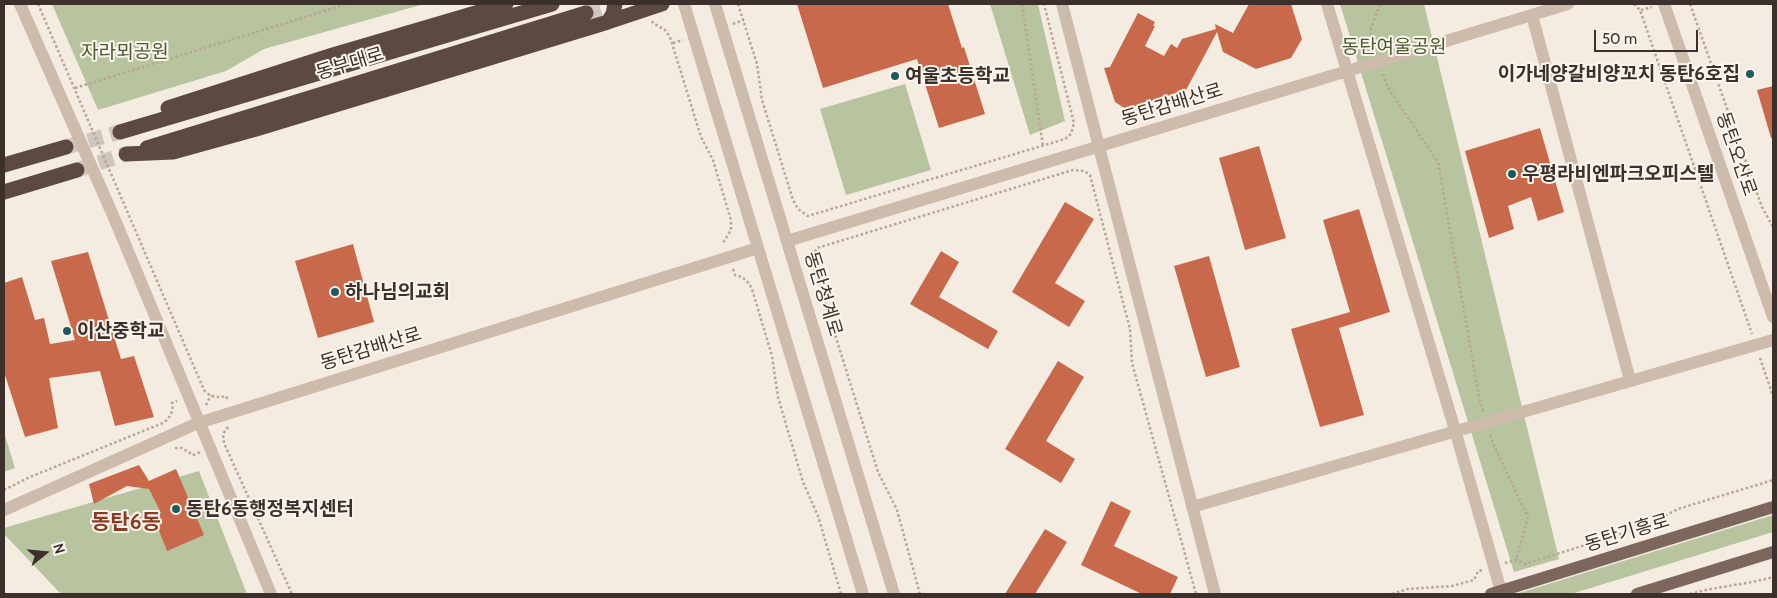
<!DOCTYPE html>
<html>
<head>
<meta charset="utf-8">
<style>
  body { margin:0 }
  #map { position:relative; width:1777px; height:598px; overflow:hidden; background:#f4ebe1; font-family:Cabin,sans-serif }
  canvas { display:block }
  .frame { position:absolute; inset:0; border:5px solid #3b302b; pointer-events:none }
  .north { position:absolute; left:20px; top:528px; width:50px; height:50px; -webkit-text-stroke:4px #fbf5ee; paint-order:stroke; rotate:73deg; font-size:14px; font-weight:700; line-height:20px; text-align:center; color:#3b302b }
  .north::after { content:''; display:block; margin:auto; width:18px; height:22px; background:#3b302b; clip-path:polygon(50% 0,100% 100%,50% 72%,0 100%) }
  .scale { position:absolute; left:1594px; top:30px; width:104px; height:22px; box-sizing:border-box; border:2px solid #3b302b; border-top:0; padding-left:6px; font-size:15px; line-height:18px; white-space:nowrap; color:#3b302b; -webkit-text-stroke:4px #fbf5ee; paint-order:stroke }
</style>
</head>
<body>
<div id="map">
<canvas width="1777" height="598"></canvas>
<div class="frame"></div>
<div class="north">N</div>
<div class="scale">50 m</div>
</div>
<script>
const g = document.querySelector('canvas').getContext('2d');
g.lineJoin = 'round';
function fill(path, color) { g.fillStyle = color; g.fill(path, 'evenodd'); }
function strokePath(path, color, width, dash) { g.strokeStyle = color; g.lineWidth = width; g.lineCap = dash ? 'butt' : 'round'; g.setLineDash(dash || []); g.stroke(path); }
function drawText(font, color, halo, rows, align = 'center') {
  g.font = font + ' Cabin,"Noto Sans KR",sans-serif'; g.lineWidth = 4; g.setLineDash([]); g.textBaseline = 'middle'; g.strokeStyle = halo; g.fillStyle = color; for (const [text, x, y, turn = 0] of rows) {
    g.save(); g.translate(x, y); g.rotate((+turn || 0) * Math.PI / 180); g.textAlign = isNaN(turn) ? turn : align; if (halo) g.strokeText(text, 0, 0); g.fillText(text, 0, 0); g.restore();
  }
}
fill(new Path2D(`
  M52,4H424L264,49L226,71L98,110Z
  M990,4H1038L1065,121L1030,135Z
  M1340,4H1424L1559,559L1514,572Z
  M905,84L931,170L846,195L820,109Z
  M4,432L15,468L4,472Z
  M199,471L247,594H61L4,534V528Z
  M1773,515V532L1571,594H1516Z`), '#b8c4a0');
fill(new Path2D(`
  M797,4H948L962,48L964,47L985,114L939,128L917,59L823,88Z
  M1249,4H1291L1302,39L1291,58L1256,69L1223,52L1217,32L1186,90L1126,109L1115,102L1104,68L1110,67L1138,13L1155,22L1153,26H1155L1145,46L1164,56L1171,44L1177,48L1182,39L1216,29L1215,24L1233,33Z
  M1773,86V138H1771L1757,90Z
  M1540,128L1564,212L1538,221L1531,197L1508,206L1514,229L1489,238L1465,151Z
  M1259,146L1286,238L1245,250L1219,158Z
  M1065,202L1094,219L1055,283L1085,301L1069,327L1012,292Z
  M1359,209L1390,312L1339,328L1364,415L1320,427L1291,329L1350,312L1323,220Z
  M353,244L374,322L318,338L295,261Z
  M941,251L959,262L939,297L998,331L988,349L910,304Z
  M88,252L121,359L134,356L154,417L115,426L100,371L49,378L58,428L25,437L4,372V283L22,277L35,320L44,318L50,344L75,340L51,261Z
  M1209,256L1240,367L1206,377L1174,266Z
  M1058,361L1084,377L1046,441L1075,459L1061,483L1005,449Z
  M139,465L149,481L176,469L204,535L167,551L154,518L161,513L149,489L127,486L94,504L89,484Z
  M1111,501L1131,511L1114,546L1178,577L1170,594H1142L1081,565Z
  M1045,529L1067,542L1035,594H1005Z`), '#c8694b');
strokePath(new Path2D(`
  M586,13L616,4
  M66,147L120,132
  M77,170L126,154`), '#cfc6bd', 15, [15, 8]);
strokePath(new Path2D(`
  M38,4L204,390C210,397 217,398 226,396L228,401
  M738,4L757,64L762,100L793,200L798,209L808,216L1065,139L1071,134L1074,123L1044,4
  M1022,4L1043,146
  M1634,4L1640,10L1752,334
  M1690,4L1762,207L1773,227
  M1641,10L1652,7
  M652,21L653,23L665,30L670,37L701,137L713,160L731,220V230L724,241L725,244
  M733,24L744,20
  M673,43L683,40
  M1376,49L1370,31L1380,4
  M1383,74L1388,88L1438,162L1479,397L1483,411
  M75,88L347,4
  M733,269L735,275C744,277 748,281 752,289L772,356L778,397L803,482L818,516L841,594
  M1760,358L1773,396
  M206,405L211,395
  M228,427L223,434L224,443L292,594
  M1490,435L1493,444L1528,517L1516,560
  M175,448H182L193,455L200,452
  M4,490L30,477L163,423C170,418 174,411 172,403L177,401
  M1505,563L1516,560L1525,564L1643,527L1678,509L1773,480
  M920,594L897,510L878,472L813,264L814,253L817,248L1073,170L1084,171L1090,175L1130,329L1132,363L1196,594
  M1392,594L1408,589L1452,586L1474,580L1478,571L1483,570
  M1690,594C1717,586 1746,585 1773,577`), '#b9a596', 2.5, [2.5, 2.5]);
strokePath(new Path2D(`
  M20,4L115,220L271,594
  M684,4L863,594
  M715,4L894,594
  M1062,4L1215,594
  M1327,4L1455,430L1501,591
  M1664,4L1773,317
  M1532,15L1630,380
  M787,241L1568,4
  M1192,507L1773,340
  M4,510L198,423L758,248`), '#cdbbac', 12);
strokePath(new Path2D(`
  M1491,594L1773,507
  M1637,594L1773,552`), '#7d675c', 12);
strokePath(new Path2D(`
  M608,22L613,14L615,4
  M168,108L333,55L506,4
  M120,132L552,4
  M147,148L586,13
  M126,154L173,152L256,129L608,22L662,4
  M4,165L66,147
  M4,192L77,170`), '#5c4a42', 15);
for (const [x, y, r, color] of [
  [1750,74,5,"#1f5a5e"],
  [895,76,5,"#1f5a5e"],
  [1512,174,5,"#1f5a5e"],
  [335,292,5,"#1f5a5e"],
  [67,331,5,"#1f5a5e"],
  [176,509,5,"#1f5a5e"]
]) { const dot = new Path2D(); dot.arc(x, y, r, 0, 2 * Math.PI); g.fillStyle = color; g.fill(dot); strokePath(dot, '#fbf5ee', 2); }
drawText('19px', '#4a5a2e', '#fbf5ee', [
  ["동탄여울공원",1394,47],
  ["자라뫼공원",125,52]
]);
drawText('19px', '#3b302b', '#fbf5ee', [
  ["동부대로",350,64,-17],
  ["동탄감배산로",1172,105,-17],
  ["동탄오산로",1736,154,71],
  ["동탄청계로",823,294,73],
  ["동탄감배산로",371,349,-17],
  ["동탄기흥로",1627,533,-17]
]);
drawText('bold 19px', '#3b302b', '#fbf5ee', [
  ["이가네양갈비양꼬치 동탄6호집",1740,74,"right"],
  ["여울초등학교",905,76],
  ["우평라비엔파크오피스텔",1522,174],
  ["하나님의교회",345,292],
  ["이산중학교",77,331],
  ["동탄6동행정복지센터",186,509]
], 'left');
drawText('bold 21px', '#8c3b22', '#fbf5ee', [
  ["동탄6동",126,523]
]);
</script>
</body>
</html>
